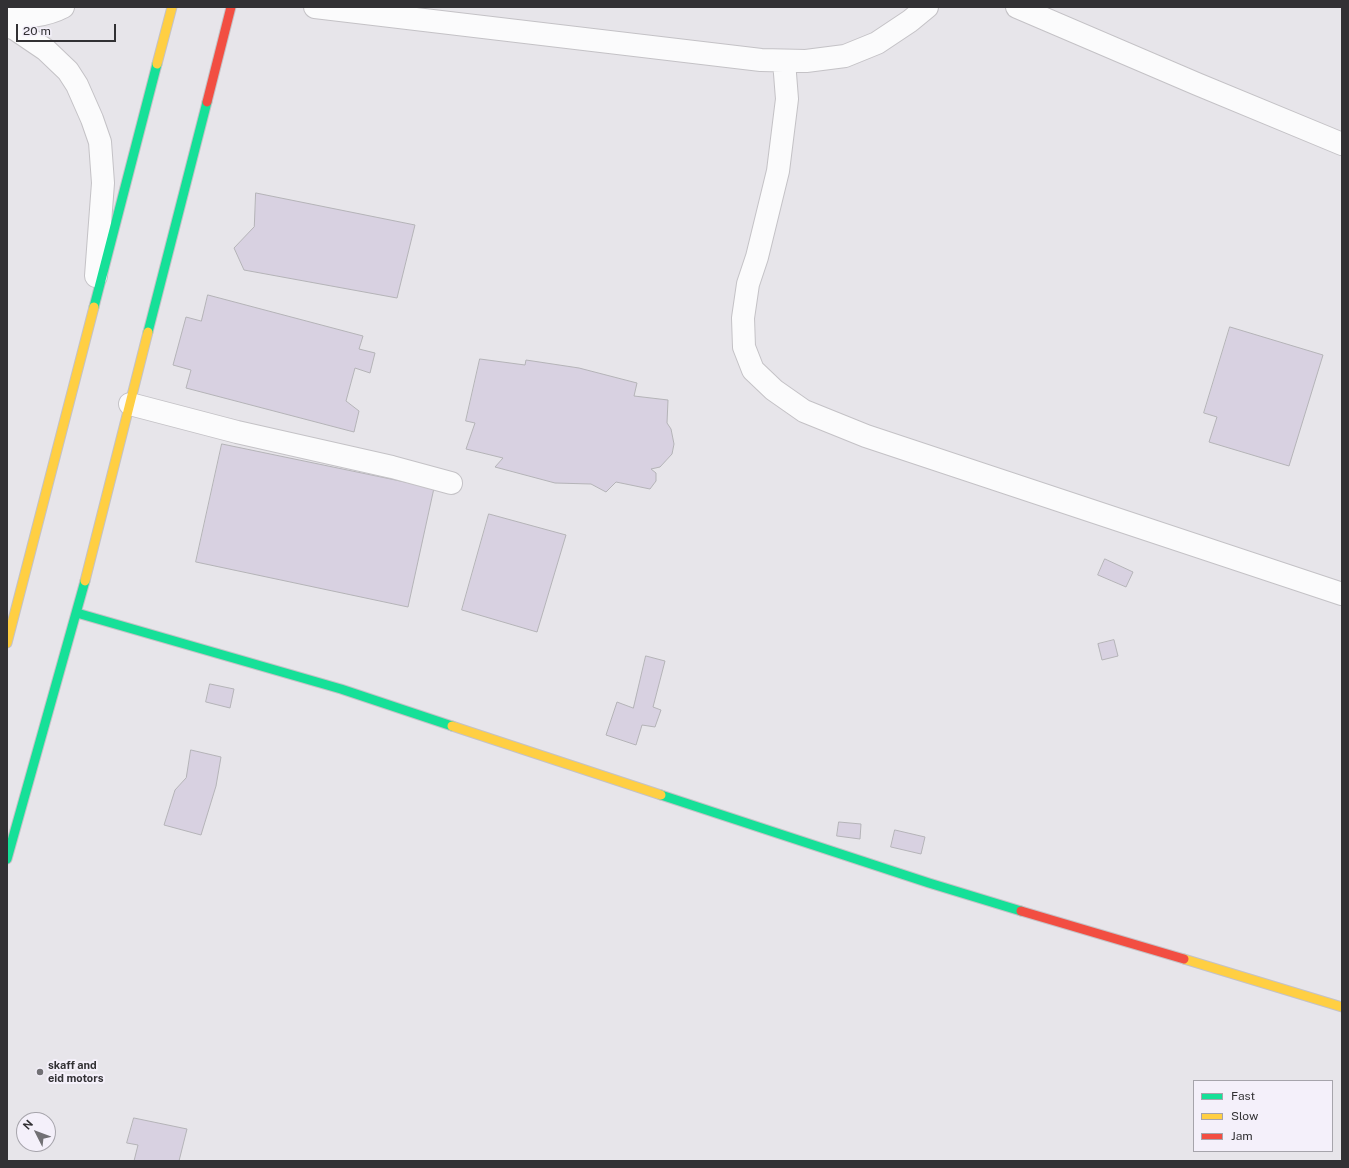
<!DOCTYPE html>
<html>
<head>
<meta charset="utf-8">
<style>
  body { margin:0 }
  #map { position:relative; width:1349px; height:1168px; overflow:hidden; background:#e7e5ea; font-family:"Public Sans",sans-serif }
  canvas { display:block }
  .frame { position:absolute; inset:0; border:8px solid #323134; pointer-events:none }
  .legend { position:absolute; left:1193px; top:1080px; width:140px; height:72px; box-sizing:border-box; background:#f4f0fa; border:1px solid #a6a4ab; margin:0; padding:5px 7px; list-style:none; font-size:12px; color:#323134 }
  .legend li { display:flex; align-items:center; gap:8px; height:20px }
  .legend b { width:20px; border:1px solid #a6a4ab }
  .north { position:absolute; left:16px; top:1112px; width:40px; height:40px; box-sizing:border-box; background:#f4f0fa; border:1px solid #a6a4ab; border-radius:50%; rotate:312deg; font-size:11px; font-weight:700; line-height:16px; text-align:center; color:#323134 }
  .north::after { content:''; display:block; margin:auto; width:14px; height:18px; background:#717074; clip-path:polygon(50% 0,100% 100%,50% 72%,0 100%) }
  .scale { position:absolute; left:16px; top:24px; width:100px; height:18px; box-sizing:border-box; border:2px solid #323134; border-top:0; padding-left:5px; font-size:12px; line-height:14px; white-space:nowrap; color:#323134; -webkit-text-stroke:3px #f4f0fa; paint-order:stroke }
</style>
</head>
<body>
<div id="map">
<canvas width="1349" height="1168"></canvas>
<div class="frame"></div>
<ul class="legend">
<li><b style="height:5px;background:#16e098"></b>Fast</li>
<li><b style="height:5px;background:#ffcf43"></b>Slow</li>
<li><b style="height:5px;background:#f24e42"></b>Jam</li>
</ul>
<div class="north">N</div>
<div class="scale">20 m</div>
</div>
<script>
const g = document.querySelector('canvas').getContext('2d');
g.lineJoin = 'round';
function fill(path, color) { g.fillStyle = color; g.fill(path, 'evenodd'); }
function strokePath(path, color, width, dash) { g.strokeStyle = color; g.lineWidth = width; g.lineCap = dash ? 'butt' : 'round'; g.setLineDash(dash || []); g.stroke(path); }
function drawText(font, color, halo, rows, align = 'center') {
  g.font = font + ' "Public Sans",sans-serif'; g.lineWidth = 4; g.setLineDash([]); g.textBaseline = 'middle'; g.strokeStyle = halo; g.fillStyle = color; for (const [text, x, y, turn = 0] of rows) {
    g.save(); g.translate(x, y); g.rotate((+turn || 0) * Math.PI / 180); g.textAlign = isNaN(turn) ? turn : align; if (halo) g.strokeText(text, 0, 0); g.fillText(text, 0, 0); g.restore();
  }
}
const building = new Path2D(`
  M256,193L415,225L397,298L244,270L234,248L254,227Z
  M208,295L363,336L359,349L375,353L370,373L355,368L346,401L359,411L354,432L186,388L191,370L173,365L186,317L201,321Z
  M1230,327L1323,355L1289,466L1209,442L1217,417L1204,413Z
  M480,359L525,365L526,360L579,368L637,383L634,396L668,400L667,423L671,429L674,444L672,454L660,467L651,469L656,473V481L650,489L616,482L606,492L591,484L555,483L495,467L503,458L466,449L475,423L466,421Z
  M222,444L434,488L408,607L196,562Z
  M489,514L566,535L537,632L462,610Z
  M1105,559L1133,572L1126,587L1098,575Z
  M1114,640L1118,656L1102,660L1098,644Z
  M646,656L665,661L653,707L661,710L655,727L642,725L636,745L606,735L617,702L633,708Z
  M210,684L234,689L230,708L206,702Z
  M191,750L221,757L216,786L201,835L164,825L175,790L186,778Z
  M839,822L861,824L860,839L837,836Z
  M895,830L925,837L921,854L891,847Z
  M134,1118L187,1129L179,1161H134L138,1145L127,1143Z`);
fill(building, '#d8d1e1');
strokePath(building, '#b4b3b7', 1);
const street = new Path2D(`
  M315,7L761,60L806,61L845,56L877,43L910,21L927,7
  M1017,7L1197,84L1342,144
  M7,18C26,17 46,16 63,7
  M7,26L15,29L46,50L68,71L77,85L92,119L100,142L103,183L96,276
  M784,61L787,99L778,171L757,257L748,284L743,318L744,347L753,370L774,390L804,411L866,436L1342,594
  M130,404L237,432L392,467L451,483`);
const fast = new Path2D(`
  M94,307L157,64
  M148,332L207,102
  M77,613L341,689L452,726
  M661,795L929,883L1021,911
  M7,859L85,581`);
const slow = new Path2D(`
  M157,64L172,7
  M85,581L148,332
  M7,643L94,307
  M452,726L661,795
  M1184,959L1342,1007`);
const jam = new Path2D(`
  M207,102L231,7
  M1021,911L1184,959`);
strokePath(street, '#c4c2c6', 24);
strokePath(fast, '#c4c2c6', 11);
strokePath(slow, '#c4c2c6', 11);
strokePath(jam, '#c4c2c6', 11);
strokePath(street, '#fbfbfc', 22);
strokePath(fast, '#16e098', 9);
strokePath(slow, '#ffcf43', 9);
strokePath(jam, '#f24e42', 9);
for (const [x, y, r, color] of [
  [40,1072,4,"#717074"]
]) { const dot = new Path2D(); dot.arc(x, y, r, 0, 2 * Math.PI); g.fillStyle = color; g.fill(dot); strokePath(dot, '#f4f0fa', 1.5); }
drawText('bold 11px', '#323134', '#f4f0fa', [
  ["skaff and",48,1066],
  ["eid motors",48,1079]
], 'left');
</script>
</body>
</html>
